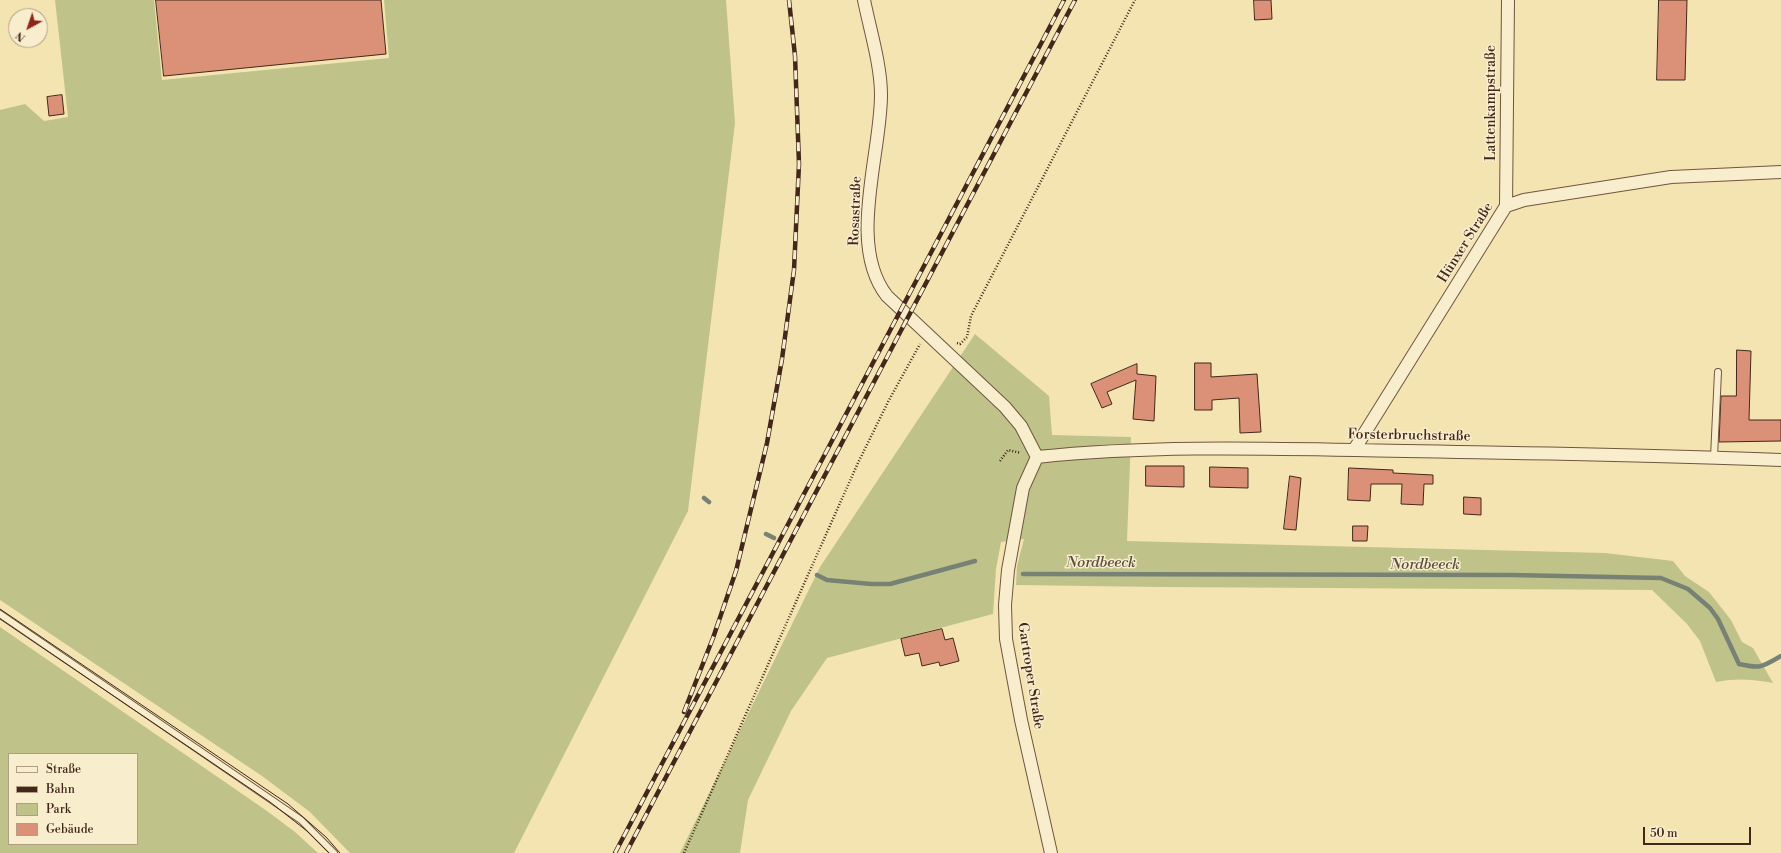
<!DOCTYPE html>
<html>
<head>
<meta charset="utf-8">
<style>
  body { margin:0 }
  #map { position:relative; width:1781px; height:853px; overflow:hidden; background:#f4e4b2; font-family:"Libre Bodoni",serif }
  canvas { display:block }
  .legend { position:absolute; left:8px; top:753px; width:130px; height:92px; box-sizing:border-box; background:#f8edcd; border:1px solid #b09e85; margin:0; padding:5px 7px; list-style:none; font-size:12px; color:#43271a }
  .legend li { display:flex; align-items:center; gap:8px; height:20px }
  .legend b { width:20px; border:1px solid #b09e85 }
  .north { position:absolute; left:8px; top:8px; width:40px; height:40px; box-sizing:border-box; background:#f8edcd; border:1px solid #b09e85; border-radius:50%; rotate:220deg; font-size:11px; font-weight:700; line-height:16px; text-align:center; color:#43271a }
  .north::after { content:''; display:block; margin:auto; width:14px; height:18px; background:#8f2418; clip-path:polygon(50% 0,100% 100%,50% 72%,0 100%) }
  .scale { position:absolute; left:1643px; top:827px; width:108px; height:18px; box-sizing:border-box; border:2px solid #43271a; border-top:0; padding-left:5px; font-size:12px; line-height:14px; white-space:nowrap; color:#43271a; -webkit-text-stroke:3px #f8edcd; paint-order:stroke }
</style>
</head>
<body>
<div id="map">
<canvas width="1781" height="853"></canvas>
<ul class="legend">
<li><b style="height:5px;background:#f8edcd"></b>Straße</li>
<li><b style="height:5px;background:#43271a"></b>Bahn</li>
<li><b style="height:11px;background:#bfc38a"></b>Park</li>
<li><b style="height:11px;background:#db9178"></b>Gebäude</li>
</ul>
<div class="north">N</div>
<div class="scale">50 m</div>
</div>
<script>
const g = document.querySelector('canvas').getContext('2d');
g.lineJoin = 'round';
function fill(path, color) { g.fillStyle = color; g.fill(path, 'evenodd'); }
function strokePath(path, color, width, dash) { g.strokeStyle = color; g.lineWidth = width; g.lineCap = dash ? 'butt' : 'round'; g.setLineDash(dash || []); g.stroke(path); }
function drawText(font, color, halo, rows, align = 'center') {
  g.font = font + ' "Libre Bodoni",serif'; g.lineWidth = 3; g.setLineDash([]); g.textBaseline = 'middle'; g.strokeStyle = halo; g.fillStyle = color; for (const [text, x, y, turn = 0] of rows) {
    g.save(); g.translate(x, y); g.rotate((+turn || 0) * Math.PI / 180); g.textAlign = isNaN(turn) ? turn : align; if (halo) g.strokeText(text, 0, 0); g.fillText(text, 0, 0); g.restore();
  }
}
fill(new Path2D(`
  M55,0H154L162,80L389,58L384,0H726L735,123L688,511L514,853H350L310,812L262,776L0,600V110L25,104L44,121L68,117Z
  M975,334L1049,396L1052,435L1131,437L1127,541L1605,553L1673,561L1685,576L1709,592L1731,620L1742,642L1753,648L1773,683C1752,679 1736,678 1716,682L1700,641L1687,624L1652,590L1160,587L1016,585L1017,566L1024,539L1001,542L996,569L993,614L827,658L791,711L748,800L740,853H680L820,567Z
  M0,627L267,811L295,832L318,853H0ZM9,754H137V844H9Z`), '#bfc38a');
strokePath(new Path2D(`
  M704,498L709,502
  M766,534L774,538
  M1023,574L1511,575L1661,578L1688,589L1710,608L1718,619L1739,664C1761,669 1762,667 1781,656
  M817,575L827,580L871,584H890L975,561`), '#788274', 4.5);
const building = new Path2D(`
  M156,0H381L386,54L164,76Z
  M1254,0H1271L1272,19L1255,20Z
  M1659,0H1687L1685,80H1657Z
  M62,95L64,114L49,116L47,97Z
  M1737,350L1751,351L1749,420H1781V441L1719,442L1721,396H1736Z
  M1195,363H1211V377L1257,374L1261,432L1240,433L1239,398L1212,400V410H1195Z
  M1137,364V374L1156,376L1154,421L1133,419L1136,380L1107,392L1112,404L1102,408L1091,384Z
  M1146,466H1184V487L1146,486Z
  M1210,467L1248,468V488L1210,487Z
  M1349,468L1393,470V473L1433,475V484H1424L1423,505L1401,504L1402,484H1371L1370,501L1348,500Z
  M1290,476L1301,478L1296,530L1284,529Z
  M1464,497L1481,498V515L1464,514Z
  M1353,526H1368L1367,541H1353Z
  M942,629L945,640L953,638L959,661L940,666L939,662L922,666L919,653L905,656L901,639Z`);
fill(building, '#db9178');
strokePath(building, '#43271a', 1);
const service = new Path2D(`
  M1714,457L1718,372
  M0,614L301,820L334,853`);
const minor = new Path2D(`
  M864,0C870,30 881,65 881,95C881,155 847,245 887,296L1005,407L1021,426L1037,457
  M1506,206L1508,0
  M1354,450L1506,206L1524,200L1671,177L1781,172
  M1037,457C1142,446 1249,448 1355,450C1497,453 1639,454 1781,460
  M1037,457L1023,488L1008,570L1005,605L1006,639L1021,720L1051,853`);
strokePath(service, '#6f5640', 8);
strokePath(minor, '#6f5640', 14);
strokePath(new Path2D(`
  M957,343L960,344L967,337L971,316L1135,0
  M1000,461L1008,450L1021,453
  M684,853L857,465L889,400L920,344`), '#43271a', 2.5, [1, 2]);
strokePath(service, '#f8edcd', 6);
strokePath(minor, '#f8edcd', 12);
strokePath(new Path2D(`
  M0,609L288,804L326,837L340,853
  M0,619L270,802L307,831L329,853`), '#43271a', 1);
const rail = new Path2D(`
  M684,712L713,638L736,571L767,443L782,359L794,270L799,164L795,56L789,0
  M615,853L1064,0
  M626,853L1075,0`);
strokePath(rail, '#43271a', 4.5);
strokePath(rail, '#f8edcd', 3, [9]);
drawText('14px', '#43271a', '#f8edcd', [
  ["Lattenkampstraße",1492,103,-90],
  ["Rosastraße",856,211,-88],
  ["Hünxer Straße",1466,243,-58],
  ["Forsterbruchstraße",1409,436,1],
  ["Gartroper Straße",1030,676,81]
]);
drawText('italic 15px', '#594d40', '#f8edcd', [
  ["Nordbeeck",1101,563],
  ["Nordbeeck",1425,565]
]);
</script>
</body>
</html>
